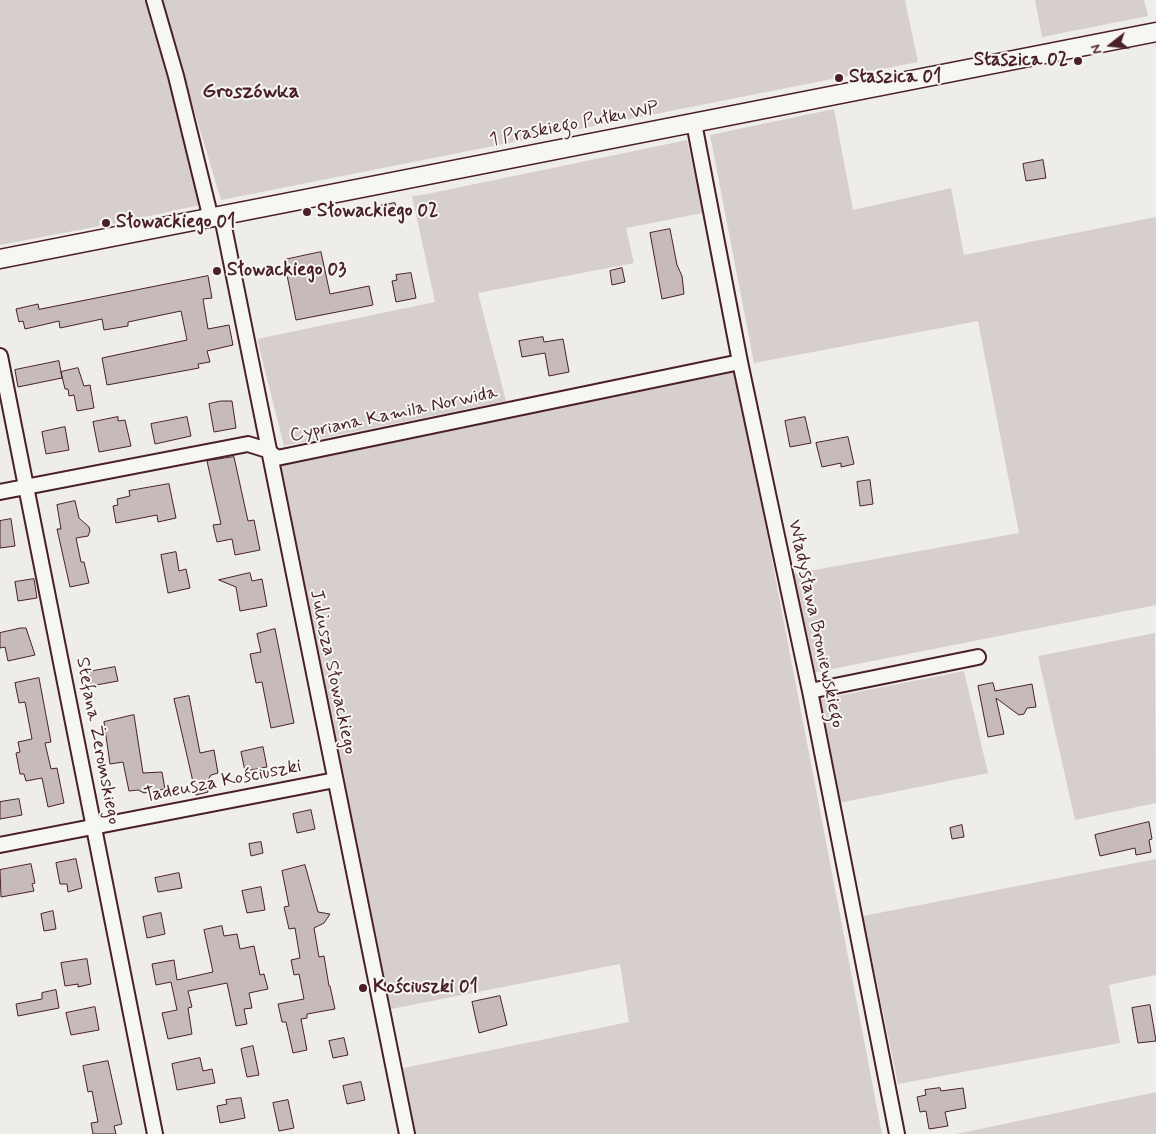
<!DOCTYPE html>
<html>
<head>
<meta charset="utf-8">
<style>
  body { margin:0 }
  #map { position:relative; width:1156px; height:1134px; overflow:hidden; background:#efedea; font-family:Mynerve,sans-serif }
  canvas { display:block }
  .north { position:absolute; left:1086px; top:20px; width:50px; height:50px; -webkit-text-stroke:4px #f6f6f2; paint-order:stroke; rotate:254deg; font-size:14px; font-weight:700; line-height:20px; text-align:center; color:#4a1f2b }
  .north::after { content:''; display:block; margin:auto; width:18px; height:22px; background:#4a1f2b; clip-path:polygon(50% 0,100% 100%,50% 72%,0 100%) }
</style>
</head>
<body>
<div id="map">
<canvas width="1156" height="1134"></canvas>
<div class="north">N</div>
</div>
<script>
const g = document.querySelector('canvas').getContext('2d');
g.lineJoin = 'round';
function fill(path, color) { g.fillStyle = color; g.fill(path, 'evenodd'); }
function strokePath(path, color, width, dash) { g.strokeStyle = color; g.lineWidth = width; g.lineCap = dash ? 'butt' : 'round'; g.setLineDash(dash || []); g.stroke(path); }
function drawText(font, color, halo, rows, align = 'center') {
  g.font = font + ' Mynerve,sans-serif'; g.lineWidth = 4; g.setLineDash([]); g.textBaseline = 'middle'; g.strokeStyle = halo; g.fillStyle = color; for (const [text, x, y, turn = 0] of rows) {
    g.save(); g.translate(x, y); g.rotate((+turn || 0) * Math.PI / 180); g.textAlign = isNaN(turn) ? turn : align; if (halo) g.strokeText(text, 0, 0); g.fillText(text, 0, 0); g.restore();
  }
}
fill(new Path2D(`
  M0,0H147L181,110L200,205L113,224L111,219L99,221L100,226L0,245Z
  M161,0H905L918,62L221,200Z
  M1035,0H1144L1148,16L1042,37Z
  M834,109L853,210L951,188L964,255L1156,217V605L812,673L792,574L1019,533L978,321L754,363L710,135Z
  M687,140L703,213L626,228L634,263L478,293L506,401L284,446L257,339L435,302L412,196L427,194Z
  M736,372L882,1134H416L403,1068L629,1022L620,964L391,1009L279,466L508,417Z
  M1155,633L1156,803L1075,820L1038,656Z
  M964,671L988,773L839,803L817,700Z
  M1156,859V975L1109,985L1120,1043L898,1084L863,916Z
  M1156,1092V1134H956Z`), '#d7cfce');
const building = new Path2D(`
  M1043,160L1046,178L1026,181L1023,164Z
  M395,203L397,214L381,217L379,206Z
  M670,229L677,265L682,276L684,294L662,299L650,233Z
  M321,252L330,294L369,286L373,305L296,320L284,260Z
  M622,268L625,282L612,285L610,271Z
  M411,273L416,298L396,302L392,281L397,280L396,275Z
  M208,276L212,298L203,299L208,329L229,325L233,345L207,351L210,362L198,364L199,368L107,385L102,358L187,340L181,311L128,322V326L104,330L102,319L60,328L59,321L25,329L23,321L19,322L16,309L38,304L39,309Z
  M543,337L544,342L563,339L569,372L549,376L545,353L522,357L519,341Z
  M59,361L62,378L18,387L15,370Z
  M78,368L84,386L90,385L94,408L77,411L74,395L69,396L68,389H65L61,372Z
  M221,401H232L236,428L214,432L209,404Z
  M118,417V421L125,420L131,446L99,452L93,422Z
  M187,417L191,436L155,444L151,424Z
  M805,417L811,443L790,447L785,421Z
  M65,427L69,450L46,454L42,432Z
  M848,437L854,464L841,467V463L822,467L816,443Z
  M234,457L248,521L254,520L260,550L235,555L232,539L217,542L213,525L221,524L207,461Z
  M870,480L873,504L860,506L857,482Z
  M169,484L176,518L158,522L157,515L116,523L113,506L118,505L117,499L130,496L129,491Z
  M75,501L79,518L89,527L90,531L88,536L76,538L81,562H84L89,583L70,587L57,529H61L57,505Z
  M11,519L15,546L0,548V521Z
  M176,552L179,571L186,569L190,588L168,593L161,555Z
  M250,573L252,581L262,579L267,606L240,611L236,587L219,580Z
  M34,579L37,598L18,601L15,582Z
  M21,628H26L35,655L8,661L5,647L0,648V633Z
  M275,629L294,723L271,728L262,682L256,683L250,654L261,652L257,634Z
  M115,667L118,681L91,686L88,672Z
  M39,678L51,742L45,743L51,769L57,768L64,803L48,807L42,778L26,781L24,774H20L16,753L20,752L18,742L32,739L25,702L19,703L15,683Z
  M993,683L995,691L1032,684L1036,707L1027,708L1024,714L1019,715L996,698L1004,734L988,737L978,686Z
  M189,696L200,753L214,750L218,773L211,775L206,783L208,792L196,795L174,699Z
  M134,715L143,773L162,772L165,789L144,793L138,790L129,791L123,762L110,764L104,722Z
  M263,747L267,767L245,771L241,752Z
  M19,799L22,815L0,819V802Z
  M311,810L315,829L297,833L293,814Z
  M1149,822L1152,839L1149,840L1151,852L1136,855L1135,848L1100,856L1095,835Z
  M962,825L964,837L952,839L950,828Z
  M261,842L263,853L251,856L249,844Z
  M76,859L82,888L68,892L67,884H60L56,863Z
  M31,864L35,883L32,884L34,891L1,897L0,870Z
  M305,865L318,912L330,914L324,923L314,928L319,957L324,956L329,986H330L335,1009L307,1014V1018L301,1019L307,1050L293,1053L286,1022H282L278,1004L304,999L299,974L294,975L291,960L300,958L295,928L289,929L284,907L289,906L282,871Z
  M179,873L182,888L158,892L155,878Z
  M261,887L265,910L247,913L242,891Z
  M53,911L56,929L44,931L41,914Z
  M161,913L165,934L147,938L143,917Z
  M222,926L224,936L237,934L240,949L254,946L260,975L264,974L268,989L249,993L252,1008L244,1009L247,1024L236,1026L227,983L188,991L192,1007L188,1008L192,1034L168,1039L162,1013L177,1010L171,982L156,985L152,964L174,960L177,980L213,972L204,930Z
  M87,959L91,984L78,987V984L65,986L61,963Z
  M56,990L59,1008L18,1016L16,1004L42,999V993Z
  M500,996L507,1025L479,1033L472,1002Z
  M1150,1005L1156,1041L1138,1043L1132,1008Z
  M95,1007L99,1030L71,1035L66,1013Z
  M344,1038L348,1055L333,1058L329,1041Z
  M253,1046L259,1075L247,1077L241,1049Z
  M200,1058L203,1071L212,1069L215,1083L177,1090L172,1064Z
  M108,1061L122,1124L114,1126L116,1134H93L91,1123L98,1122L92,1091L88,1092L83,1066Z
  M361,1082L365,1100L347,1104L343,1086Z
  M940,1088L941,1091L963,1088L966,1108L945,1112L948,1126L929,1129L926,1111L920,1112L917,1097L926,1095L925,1090Z
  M241,1098L245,1118L220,1123L217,1106L227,1104L226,1100Z
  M288,1100L294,1128L279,1131L273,1103Z`);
fill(building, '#c6babb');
strokePath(building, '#4a1f2b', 1);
const minor = new Path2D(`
  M154,0L176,76L211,219
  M694,123L740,362L810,691L897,1134
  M222,217L407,1134
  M0,356L155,1134
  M0,492L248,444L267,450L277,458L740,362
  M810,691L978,657
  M0,845L335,780`);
const tertiary = new Path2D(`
  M0,259L1156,32`);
strokePath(minor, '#4a1f2b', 18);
strokePath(tertiary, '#4a1f2b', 21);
strokePath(minor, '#f6f6f2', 14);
strokePath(tertiary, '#f6f6f2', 18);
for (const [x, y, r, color] of [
  [1078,61,5,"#4a1f2b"],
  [839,78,5,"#4a1f2b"],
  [307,212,5,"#4a1f2b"],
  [106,223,5,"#4a1f2b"],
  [217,271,5,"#4a1f2b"],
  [363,988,5,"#4a1f2b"]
]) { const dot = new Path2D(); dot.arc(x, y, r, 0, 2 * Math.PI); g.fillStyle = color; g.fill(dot); strokePath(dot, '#f6f6f2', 2); }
drawText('bold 19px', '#4a1f2b', '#f6f6f2', [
  ["Staszica 02",1068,61,"right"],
  ["Staszica 01",849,78],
  ["Słowackiego 02",317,212],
  ["Słowackiego 01",116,223],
  ["Słowackiego 03",227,271],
  ["Kościuszki 01",373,988]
], 'left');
drawText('19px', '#4a1f2b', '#f6f6f2', [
  ["1 Praskiego Pułku WP",574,125,-11],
  ["Cypriana Kamila Norwida",394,415,-12],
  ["Władysława Broniewskiego",815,624,78],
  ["Juliusza Słowackiego",332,672,78],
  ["Stefana Żeromskiego",97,741,79],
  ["Tadeusza Kościuszki",223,782,-11]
]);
drawText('bold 21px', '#4a1f2b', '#f6f6f2', [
  ["Groszówka",251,93]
]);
</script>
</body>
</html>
